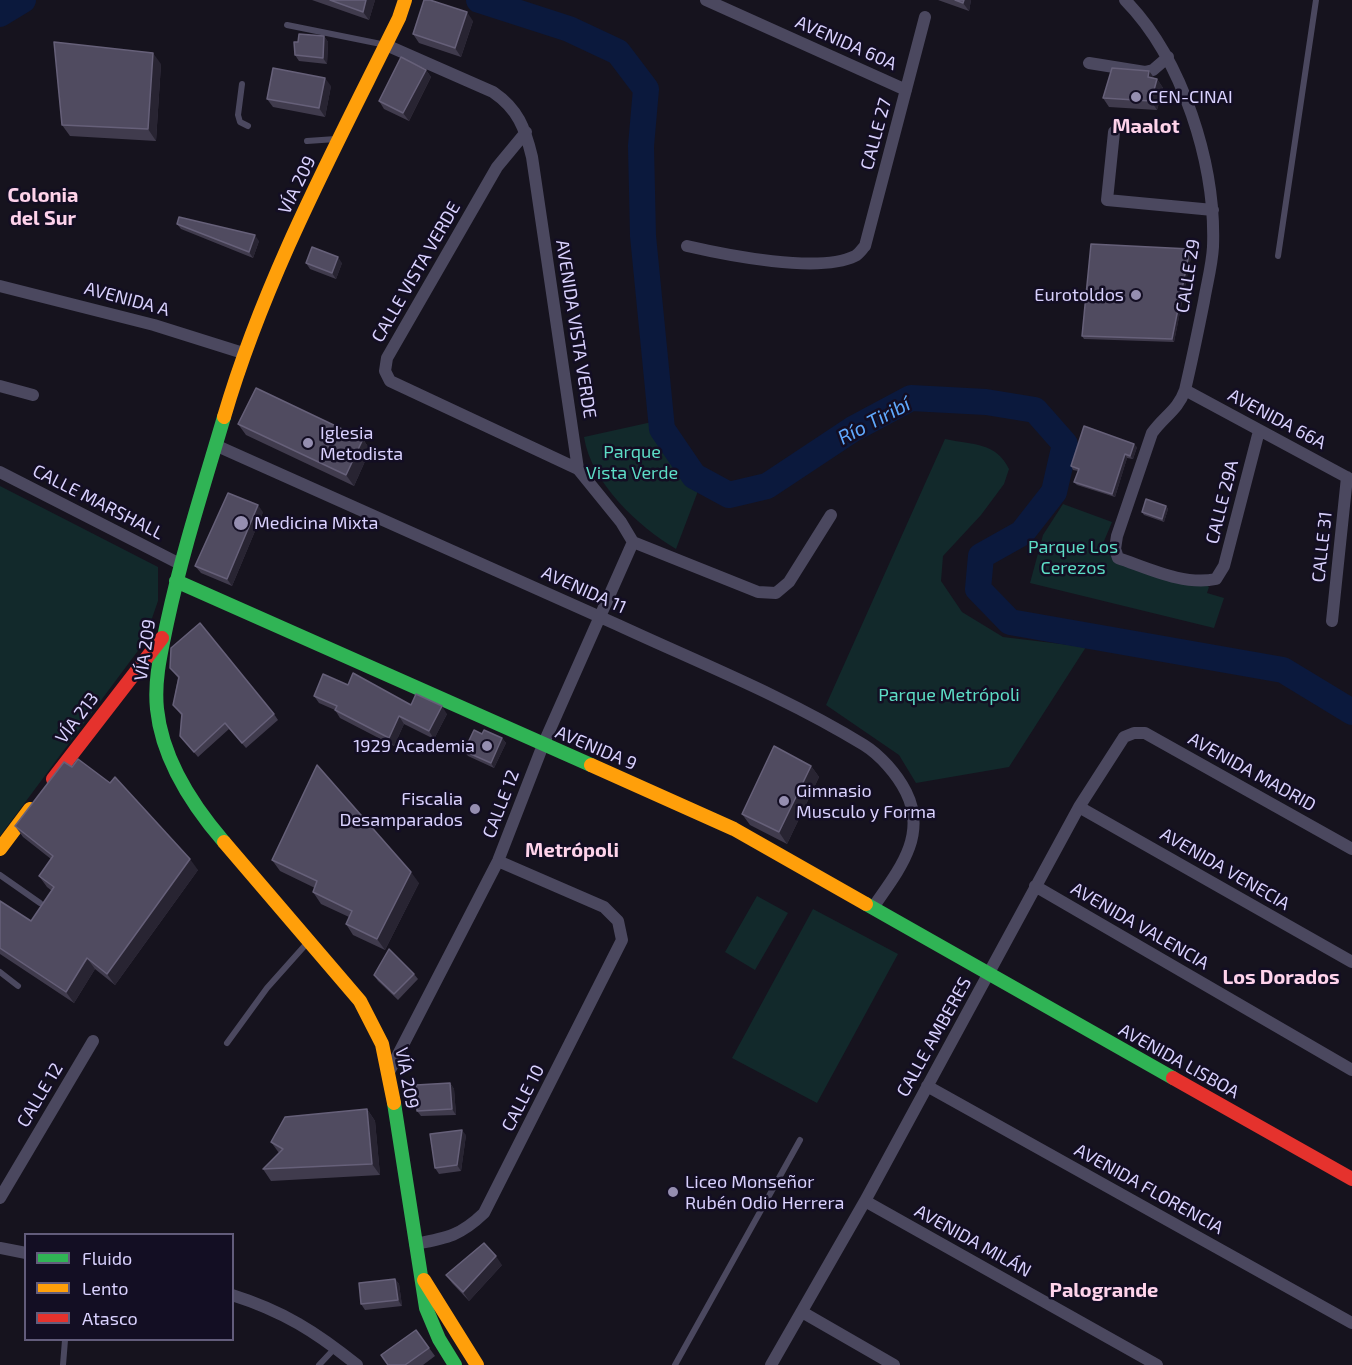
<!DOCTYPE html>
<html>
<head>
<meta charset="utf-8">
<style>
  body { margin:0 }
  #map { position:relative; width:1352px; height:1365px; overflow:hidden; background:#16131e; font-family:"Exo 2",sans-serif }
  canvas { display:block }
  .legend { position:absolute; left:24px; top:1233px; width:210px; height:108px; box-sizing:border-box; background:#130e23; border:2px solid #625c7b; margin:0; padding:8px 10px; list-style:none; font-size:18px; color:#d9d1fe }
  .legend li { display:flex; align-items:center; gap:12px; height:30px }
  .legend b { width:30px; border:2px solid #625c7b }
</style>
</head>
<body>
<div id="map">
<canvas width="1352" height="1365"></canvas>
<ul class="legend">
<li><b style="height:8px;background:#30b455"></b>Fluido</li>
<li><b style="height:8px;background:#ff9f0a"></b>Lento</li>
<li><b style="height:8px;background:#e5322d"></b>Atasco</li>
</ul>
</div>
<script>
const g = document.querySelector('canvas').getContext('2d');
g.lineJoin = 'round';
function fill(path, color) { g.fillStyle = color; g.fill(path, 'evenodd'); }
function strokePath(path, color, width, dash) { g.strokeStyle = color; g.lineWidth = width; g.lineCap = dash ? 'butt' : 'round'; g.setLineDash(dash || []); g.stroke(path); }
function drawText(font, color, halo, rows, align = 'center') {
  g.font = font + ' "Exo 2",sans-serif'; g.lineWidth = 5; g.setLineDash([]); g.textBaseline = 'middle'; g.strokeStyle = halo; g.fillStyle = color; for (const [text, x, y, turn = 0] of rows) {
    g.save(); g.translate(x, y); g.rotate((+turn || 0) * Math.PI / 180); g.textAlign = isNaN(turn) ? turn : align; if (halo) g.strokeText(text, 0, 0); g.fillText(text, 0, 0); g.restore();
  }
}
fill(new Path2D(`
  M652,422C656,441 680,483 698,491L676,549C639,527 591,483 584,437Z
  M945,439C973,445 996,442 1009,469L1004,484L981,515L943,556L941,581L962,612L1003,637L1086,647L1009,767L916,783L899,755L826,705Z
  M0,486L158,567V601L143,644L0,836Z
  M1063,504L1112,522L1104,541L1111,555L1202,582L1209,587L1207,593L1224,598L1214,628L1030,583L1043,535Z
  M757,896L788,913L755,970L725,952Z
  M813,909L898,954L817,1103L732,1058Z`), '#12292b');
strokePath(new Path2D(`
  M479,0L569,29L618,52L646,89L641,146L643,236L662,429L694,476L729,495L767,486L853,429L911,398L986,402L1035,410L1065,444L1054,492L1022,533L981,556L978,589L1010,622L1283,670L1352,712
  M0,14L23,0`), '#0b193d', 26);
strokePath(new Path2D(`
  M287,25L386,45
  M242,84L238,115L240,122L248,126
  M307,141L336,139
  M1278,256L1316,0
  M0,875L40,903
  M0,972L18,986
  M227,1043L267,988L308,942
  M63,1365L65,1340
  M319,1365L335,1348
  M675,1365L800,1140`), '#4b485f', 6);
strokePath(new Path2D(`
  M706,0L906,90
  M1125,0C1183,59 1216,165 1213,247C1212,265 1207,283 1204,301C1198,331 1192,360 1185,390C1178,410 1164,416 1152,433L1117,536L1115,549L1118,558C1148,568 1184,586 1216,579L1224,566L1259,431
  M386,45L493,92C518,109 525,128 532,157L578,469L621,522L633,542L758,592L776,593L789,582L831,515
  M1089,63L1145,72L1153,70L1168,57
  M526,132L497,167L387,358L385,371L390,381L578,469
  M1114,132L1107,200L1213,210
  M687,246C726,255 819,274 855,256C859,254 862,249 865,246L925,17
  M0,286L154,325L243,353
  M0,386L33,395
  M1185,390L1352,480
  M215,445C350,505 484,565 618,625C700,663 786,697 864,745C880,755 897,774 906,792C928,836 898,871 874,906
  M0,472L180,564
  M1332,621L1347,477
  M1079,807L1352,962
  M1035,886L1352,1070
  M389,1072L498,861L543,745L633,542
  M927,1086L1352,1323
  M0,1198L93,1041
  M865,1201L1157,1365
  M415,1244C447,1238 460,1236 484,1213L622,940L618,921L604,907L498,861
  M0,1248L26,1253
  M232,1295C283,1311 316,1332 357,1365
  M802,1312L894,1365
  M771,1365L865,1201L1079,807L1124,737L1134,733H1145L1352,849`), '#4b485f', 12);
strokePath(new Path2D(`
  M176,581L591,765
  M224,842C193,806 162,758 157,709C154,680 161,652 167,623C182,553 204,485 224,417
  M866,904L1173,1078
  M394,1103L426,1308L439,1339L455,1365`), '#30b455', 14);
strokePath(new Path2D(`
  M224,417C265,277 335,148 399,18L405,0
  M591,765L734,829L866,904
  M224,842L360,1001L382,1044L394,1103
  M0,849L30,809
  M424,1280L477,1365`), '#ff9f0a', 14);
strokePath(new Path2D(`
  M53,779L162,638
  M1173,1078L1352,1179`), '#e5322d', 14);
fill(new Path2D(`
  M312,0H375L369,20Z
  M938,0H971L969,11Z
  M473,21L461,57L419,43L413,34Z
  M324,36L328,42L327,64L299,61L295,55L298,42Z
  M161,64L156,141L70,136L62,125Z
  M426,70L431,77L409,121L384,109L379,101Z
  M1149,71L1154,79H1157L1163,88L1157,110L1109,107L1103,98Z
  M331,86L325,117L273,107L267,99Z
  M177,224L259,241L253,258L181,229Z
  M1190,249L1192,252L1174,342L1084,339L1082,336Z
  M306,263H342L336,279L310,269Z
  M238,424L363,439L370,450L354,486L246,435Z
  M1137,447L1133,459L1127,458L1115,497L1077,485L1074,482L1078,471L1073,470L1071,466Z
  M1166,506L1168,509L1164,522L1144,515L1142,512Z
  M263,512L232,586L201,573L195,566Z
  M170,668L274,714L278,720L246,748L229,729L198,757L180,736L181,715L173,705L178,678Z
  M348,685L411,705L447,714L434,739L404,724L394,746L340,718L335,710L319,703L314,696Z
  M482,734L502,738L506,743L494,768L468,756L464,751Z
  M811,766L819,777L787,844L750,825L742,814Z
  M15,826L198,870L115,985L95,969L74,1003L0,954V901L31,921L52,891L47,887L39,876L51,859L23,837Z
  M272,860L419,883L385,950L353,935L346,924L349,917L321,904L313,892L315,888L280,871Z
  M414,974L418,979L398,1000L378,981L374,975Z
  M450,1083L454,1089L456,1115L421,1116L417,1111Z
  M367,1109L375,1121L380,1175L271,1181L263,1169L279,1153L271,1142Z
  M466,1135L461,1171L439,1174L435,1168Z
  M502,1265L469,1301L452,1283L446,1275Z
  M395,1279L399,1284L402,1306L365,1310L361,1304Z
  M416,1330L435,1356L423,1365H388Z`), '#403b4d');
fill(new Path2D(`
  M366,0H375L369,20L363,12Z
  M964,0H971L969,11L963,3Z
  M467,12L473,21L461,57L455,48Z
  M324,36L328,42L327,64L323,58Z
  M153,53L161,64L156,141L148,129Z
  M426,70L431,77L409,121L403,113Z
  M1149,71L1155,79L1148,77Z
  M325,78L331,86L325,117L319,108Z
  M1157,79L1163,88L1157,110L1151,101Z
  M255,235L259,241L253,258L249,252Z
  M1190,249L1192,252L1174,342L1172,339Z
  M338,257L342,263L336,279L332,273Z
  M363,439L370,450L354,486L346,475Z
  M1134,444L1137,447L1133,459L1130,456Z
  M1125,454L1127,458L1115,497L1112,494Z
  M258,505L263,512L232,586L227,579Z
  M1166,506L1168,509L1164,522L1162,519Z
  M442,706L447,714L434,739L429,731Z
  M399,716L404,724L394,746L389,738Z
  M502,738L506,743L494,768L491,763Z
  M811,766L819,777L787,844L779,832Z
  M190,859L198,870L115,985L107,974Z
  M411,872L419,883L385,950L377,939Z
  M87,958L95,969L74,1003L66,992Z
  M450,1083L454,1089L456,1115L452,1109Z
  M367,1109L375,1121L380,1175L372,1164Z
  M462,1130L466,1135L461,1171L457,1165Z
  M496,1256L502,1265L469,1301L463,1292Z
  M395,1279L399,1284L402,1306L398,1300Z`), '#282432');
const building = new Path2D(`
  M330,0H366L363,12Z
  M424,0H430L467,12L455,48L413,34Z
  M955,0H964L963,3Z
  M299,34L324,36L323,58L295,55L294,42H298Z
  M54,42L153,53L148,129L62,125Z
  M401,57L426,70L403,113L379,101Z
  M273,68L325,78L319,108L267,99Z
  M1112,68L1149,71L1148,77L1157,79L1151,101L1103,98Z
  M179,217L255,235L249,252L177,224Z
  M1091,244L1190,249L1172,339L1082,336Z
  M312,247L338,257L332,273L306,263Z
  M256,388L363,439L346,475L238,424Z
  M1084,426L1134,444L1130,456L1125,454L1112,494L1074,482L1079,469L1071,466Z
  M228,493L258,505L227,579L195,566Z
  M1146,499L1166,506L1162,519L1142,512Z
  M200,623L274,714L242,743L225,723L194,752L180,736L182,714L173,705L179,677L170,668L171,648Z
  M353,673L411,705L416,694L442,706L429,731L399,716L389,738L335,710L337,706L314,696L323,674L348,685Z
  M474,730L482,734L484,730L502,738L491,763L464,751Z
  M774,746L811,766L779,832L742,814Z
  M78,759L110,783L115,777L190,859L107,974L87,958L66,992L0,948V901L31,921L54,887L39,876L53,856L15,826L64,762L72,767Z
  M317,765L411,872L377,939L346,924L352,911L313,892L317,881L272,860Z
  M389,949L414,974L394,994L374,975Z
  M450,1083L452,1109L417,1111L416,1085Z
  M367,1109L372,1164L263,1169L283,1149L271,1142L285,1117Z
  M462,1130L457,1165L435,1168L430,1134Z
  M484,1243L496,1256L463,1292L446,1275Z
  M395,1279L398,1300L361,1304L359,1283Z
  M416,1330L429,1348L405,1365H388L381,1355Z`);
fill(building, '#504b60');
strokePath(building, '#666079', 1.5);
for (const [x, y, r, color] of [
  [1136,97,6,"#958eb0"],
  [1136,295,6,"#958eb0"],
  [308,443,6,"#958eb0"],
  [241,523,8,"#958eb0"],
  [487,746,6,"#958eb0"],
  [784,801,6,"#958eb0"],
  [475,809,6,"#958eb0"],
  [673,1192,6,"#958eb0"]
]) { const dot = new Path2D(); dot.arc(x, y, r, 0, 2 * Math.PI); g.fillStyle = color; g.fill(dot); strokePath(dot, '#130e23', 2); }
drawText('18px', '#d9d1fe', '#130e23', [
  ["AVENIDA 60A",846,43,24],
  ["CALLE 27",876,134,-75],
  ["VÍA 209",297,185,-64],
  ["CALLE VISTA VERDE",416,272,-60],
  ["CALLE 29",1188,276,-81],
  ["AVENIDA A",127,299,15],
  ["AVENIDA VISTA VERDE",576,329,81],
  ["AVENIDA 66A",1277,419,28],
  ["CALLE MARSHALL",98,502,27],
  ["CALLE 29A",1222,502,-76],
  ["CALLE 31",1322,547,-84],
  ["AVENIDA 11",584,590,24],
  ["VÍA 209",145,650,-82],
  ["VÍA 213",77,718,-53],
  ["AVENIDA 9",596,748,23],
  ["AVENIDA MADRID",1252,772,29],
  ["CALLE 12",501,804,-69],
  ["AVENIDA VENECIA",1225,869,30],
  ["AVENIDA VALENCIA",1140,926,30],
  ["CALLE AMBERES",934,1037,-61],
  ["AVENIDA LISBOA",1179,1061,29],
  ["VÍA 209",407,1078,79],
  ["CALLE 12",40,1095,-59],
  ["CALLE 10",523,1098,-63],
  ["AVENIDA FLORENCIA",1149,1189,29],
  ["AVENIDA MILÁN",973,1241,29]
]);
drawText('18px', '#d9d1fe', '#130e23', [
  ["CEN-CINAI",1148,97],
  ["Eurotoldos",1124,295,"right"],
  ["Iglesia",320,433],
  ["Metodista",320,454],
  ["Medicina Mixta",254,523],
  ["1929 Academia",475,746,"right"],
  ["Gimnasio",796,791],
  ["Musculo y Forma",796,812],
  ["Fiscalia",463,799,"right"],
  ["Desamparados",463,820,"right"],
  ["Liceo Monseñor",685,1182],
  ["Rubén Odio Herrera",685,1203]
], 'left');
drawText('18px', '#5dddc6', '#130e23', [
  ["Parque",632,452],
  ["Vista Verde",632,473],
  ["Parque Los",1073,547],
  ["Cerezos",1073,568],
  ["Parque Metrópoli",949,695]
]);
drawText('bold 20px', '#fed3eb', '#130e23', [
  ["Maalot",1146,126],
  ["Colonia",43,195],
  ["del Sur",43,218],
  ["Metrópoli",572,850],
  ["Los Dorados",1281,977],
  ["Palogrande",1104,1290]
]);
drawText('italic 20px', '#60a9fd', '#130e23', [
  ["Río Tiribí",874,421,-28]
]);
</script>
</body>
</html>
